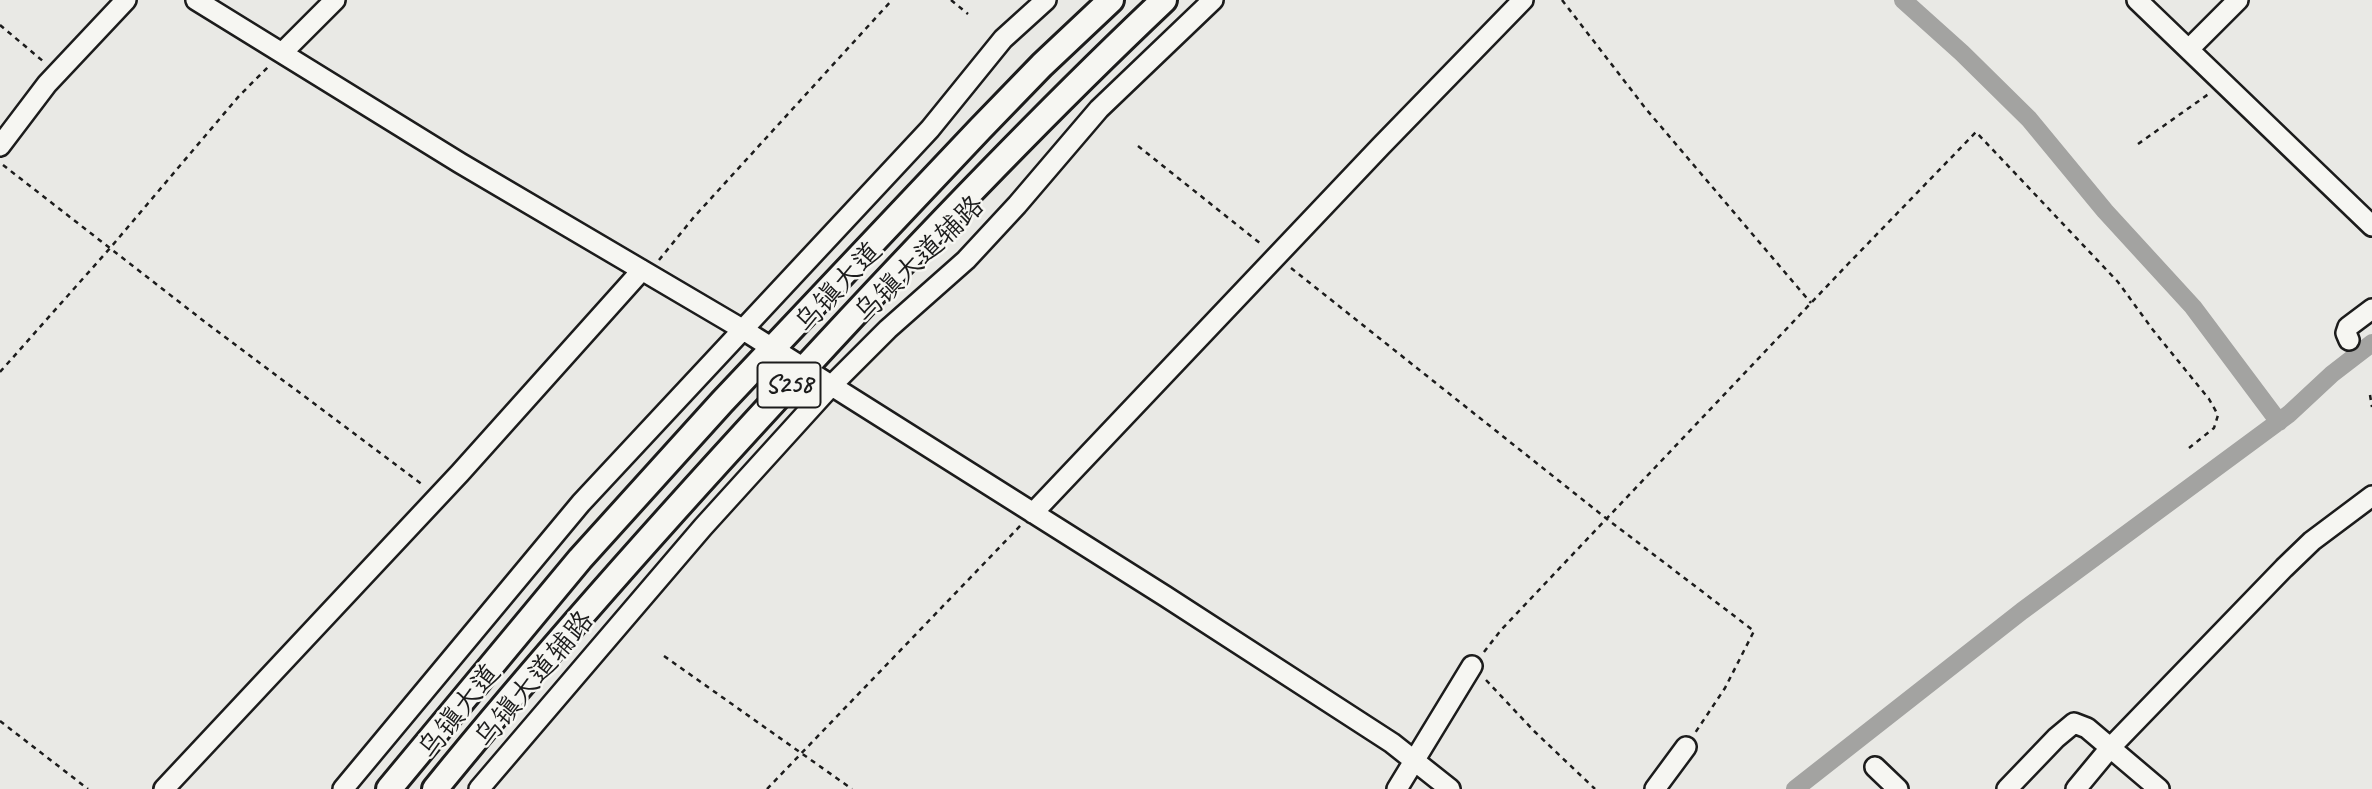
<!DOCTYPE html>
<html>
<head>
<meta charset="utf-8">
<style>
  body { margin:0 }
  canvas { display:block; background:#e9e9e5 }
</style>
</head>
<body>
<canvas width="2372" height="789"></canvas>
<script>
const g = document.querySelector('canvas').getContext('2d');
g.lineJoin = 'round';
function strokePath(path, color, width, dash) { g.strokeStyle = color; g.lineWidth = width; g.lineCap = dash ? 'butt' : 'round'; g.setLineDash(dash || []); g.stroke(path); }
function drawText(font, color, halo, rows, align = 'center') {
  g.font = font + ' Caveat,"LXGW WenKai TC",sans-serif'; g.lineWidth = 5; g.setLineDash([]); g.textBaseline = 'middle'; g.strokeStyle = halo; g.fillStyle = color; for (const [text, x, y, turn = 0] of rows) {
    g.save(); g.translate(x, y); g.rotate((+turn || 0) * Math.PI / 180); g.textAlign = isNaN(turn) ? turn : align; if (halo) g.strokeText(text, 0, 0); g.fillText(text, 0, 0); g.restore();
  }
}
strokePath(new Path2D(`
  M1903,0L1962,53L2029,119L2105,211L2193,307L2279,422
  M1795,789L2022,611L2289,414L2332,374L2372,343`), '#a3a3a1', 18);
const minor = new Path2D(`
  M196,0L460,163L742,329L848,396L1165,596L1392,743L1450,789
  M2137,0L2372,226
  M2189,49L2238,0
  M282,53L335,0
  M0,146L47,84L126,0
  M2349,340L2346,333L2348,327L2372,309
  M1033,513L1381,146L1523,0
  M1875,767L1898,789
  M164,789L460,473L642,270
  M343,789L581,503L930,129L1003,39L1046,0
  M479,789L703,527L831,386L888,329L966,260L1017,205L1099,109L1213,0
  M1397,789L1472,666
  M1655,789L1686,747
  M2007,789L2056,738L2074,723L2087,728L2159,789
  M2076,789L2110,748L2284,568L2312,541L2372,496`);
const major = new Path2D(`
  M389,789L580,559L722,402L980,129L1042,65L1111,0
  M435,789C552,645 676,507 802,371C919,244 1038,119 1164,0`);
strokePath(minor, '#1c1c1c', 24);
strokePath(major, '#1c1c1c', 30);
strokePath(new Path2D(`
  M951,0L968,14
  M1562,0L1646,109L1811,303
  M0,25L44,62
  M2138,144L2210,93
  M1138,146L1261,244
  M3,165L205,322L423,485
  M659,260L694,217L892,0
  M1291,268L1607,519L1754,631L1725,688L1695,733
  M0,372L111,247L239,96L268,67
  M2370,395L2372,407
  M1484,652L1501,630L1848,264L1976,132L2118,282L2153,330L2209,399L2218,415L2214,428L2189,448
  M664,656L852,789
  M1486,680L1534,731L1595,789
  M0,721L88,789
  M767,789L1021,525`), '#1c1c1c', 2.5, [5, 5]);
strokePath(minor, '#f6f6f2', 19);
strokePath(major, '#f6f6f2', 24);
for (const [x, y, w] of [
  [789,385,63]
]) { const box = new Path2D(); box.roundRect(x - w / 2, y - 22.5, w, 45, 5); g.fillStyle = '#f6f6f2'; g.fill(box); strokePath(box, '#1c1c1c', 2); }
drawText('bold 26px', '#1c1c1c', null, [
  ["S258",789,385]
]);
drawText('28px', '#1c1c1c', '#f6f6f2', [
  ["乌镇大道辅路",920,260,-44],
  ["乌镇大道",839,288,-47],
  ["乌镇大道辅路",535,680,-50],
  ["乌镇大道",460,712,-51]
]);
</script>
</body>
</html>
